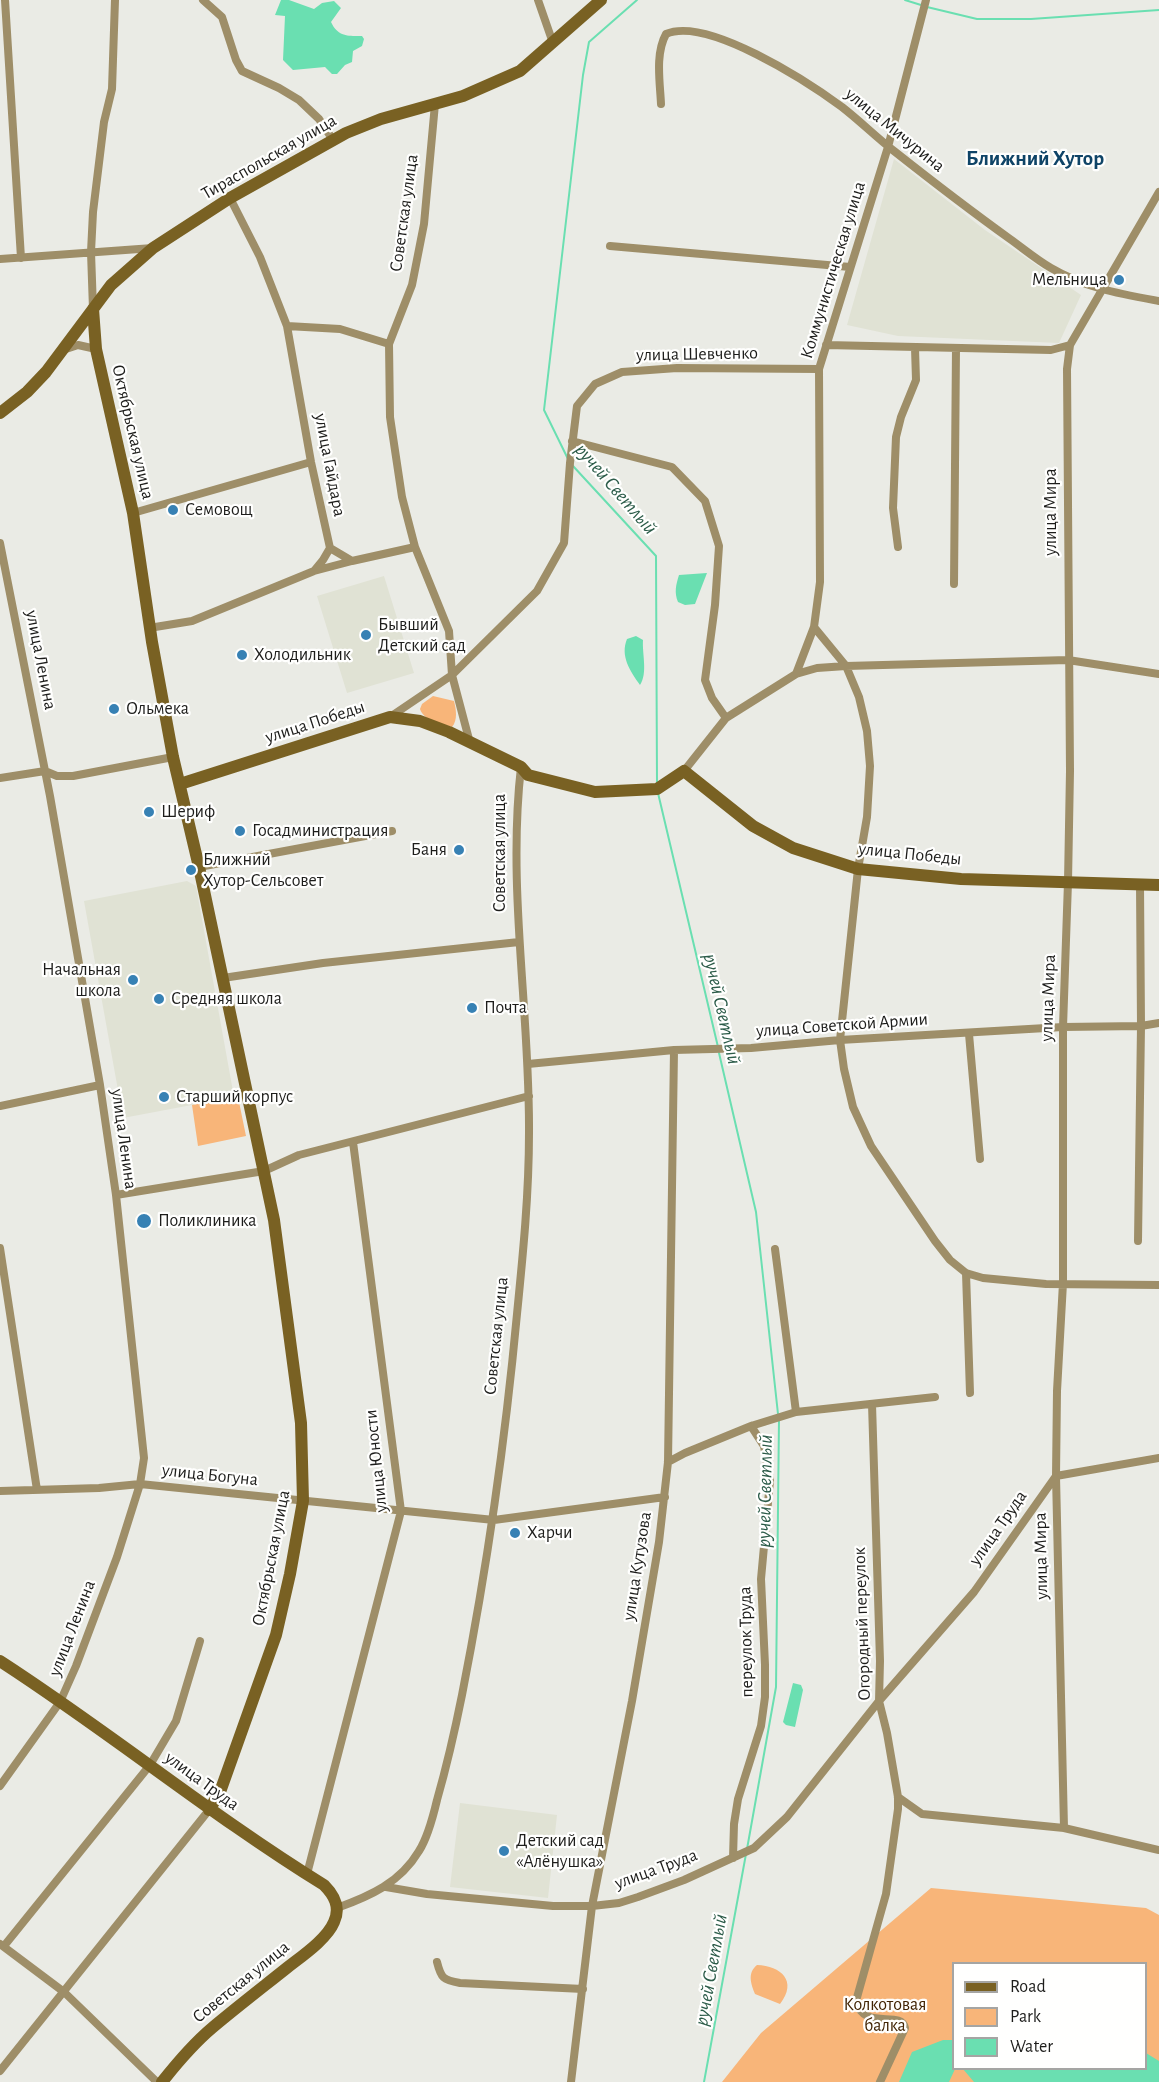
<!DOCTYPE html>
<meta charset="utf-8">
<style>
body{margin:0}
#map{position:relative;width:1159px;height:2082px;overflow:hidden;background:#eaebe5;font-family:"Alegreya Sans",sans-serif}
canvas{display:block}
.legend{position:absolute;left:952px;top:1962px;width:195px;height:108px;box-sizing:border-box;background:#fffffe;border:2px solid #a5a5a3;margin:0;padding:8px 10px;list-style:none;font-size:18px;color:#1d1d1b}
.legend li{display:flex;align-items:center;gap:12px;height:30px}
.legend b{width:30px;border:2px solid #a5a5a3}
</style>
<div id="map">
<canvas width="1159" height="2082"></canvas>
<ul class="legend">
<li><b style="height:8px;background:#796123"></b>Road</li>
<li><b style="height:16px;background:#f8b579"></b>Park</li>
<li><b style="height:16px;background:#6adfb1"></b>Water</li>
</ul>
</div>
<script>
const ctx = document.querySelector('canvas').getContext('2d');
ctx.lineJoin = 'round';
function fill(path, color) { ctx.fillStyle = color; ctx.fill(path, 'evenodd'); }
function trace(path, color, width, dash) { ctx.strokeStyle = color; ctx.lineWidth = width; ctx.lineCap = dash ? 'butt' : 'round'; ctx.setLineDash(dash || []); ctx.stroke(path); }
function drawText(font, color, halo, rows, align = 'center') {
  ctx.font = font + ' "Alegreya Sans",sans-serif'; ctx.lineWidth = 4.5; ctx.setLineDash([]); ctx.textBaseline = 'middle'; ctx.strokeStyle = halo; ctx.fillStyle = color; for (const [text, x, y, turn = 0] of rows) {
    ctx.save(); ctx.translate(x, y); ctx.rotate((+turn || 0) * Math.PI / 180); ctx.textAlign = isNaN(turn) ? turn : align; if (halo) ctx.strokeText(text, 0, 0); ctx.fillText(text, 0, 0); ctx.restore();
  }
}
fill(new Path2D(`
 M894,159L985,230L1081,295L1059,343L898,336L847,325Z
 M384,576L414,673L347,693L317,596Z
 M187,881L196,886L234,1097L123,1118L84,901Z
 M460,1803L557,1815L548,1898L450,1887Z`), '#e0e2d4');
fill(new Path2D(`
 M433,696L454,701C456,709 458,720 452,727C440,723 424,721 420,709L422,704Z
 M238,1097L246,1136L198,1146L192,1105Z
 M931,1888L1146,1908L1159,1915V2082H722L761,2033ZM954,1964H1146V2068H954Z
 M757,1965C781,1966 798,1981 780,2004L755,1994C751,1984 747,1973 757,1965Z`), '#f8b579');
fill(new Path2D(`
 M281,0H289L314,9L322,3L334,1L341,8L331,22C338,37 348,36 362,36L364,39L362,46L353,51L352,62L345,65L337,74H332L325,67L293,70L283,60L285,16L275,15Z
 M707,573L695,604L685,605L678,602C674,592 676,585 679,575Z
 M636,636L643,640C642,654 648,673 640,685C630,671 620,656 627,639Z
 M793,1683L801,1685L803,1690L795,1727L786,1725L783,1722Z
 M943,2040H953L955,2069L949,2082H899L912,2052Z
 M1146,2053L1159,2061V2082H974L963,2069L1146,2068Z`), '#6adfb1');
trace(new Path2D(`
 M905,0L921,5
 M927,7L977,19H1031L1159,10
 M568,459L544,410L583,75L589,42L637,0
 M573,466L656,556L657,784
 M658,793L718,1047
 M719,1053L756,1212L778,1414
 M747,1849L776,1687L779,1419
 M704,2082L746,1854`), '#6adfb1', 2);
trace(new Path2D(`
 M5,0L21,258
 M203,0L222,17L236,60L242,71L279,88L299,100L319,119L333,140
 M538,0L553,43
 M435,104L424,224L412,285L389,344L390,417L402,497L415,547L449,631L452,675L470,743
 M661,104C660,82 655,54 666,34C707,16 808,82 842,107C860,121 876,137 894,151C932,181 971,211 1010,239C1024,249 1037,260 1051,268C1085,288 1121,294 1159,301
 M610,246L850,267
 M0,259L153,248
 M93,309L91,252L93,212L104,122L112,89L115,0
 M287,326L340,329L389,344
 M826,345L1051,350L1070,345
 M63,350L78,345L96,349
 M572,441L672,467L705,501L719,546L715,605L705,680L712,698L726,718
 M133,513L311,462
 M0,543L50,796L100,1085L116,1195L144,1458L140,1484L117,1557L76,1666L60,1702L0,1786
 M898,547L893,508L896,437L901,417L916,380L915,348
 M330,548L352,561L415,547
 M314,571L352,561
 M954,584L956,348
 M814,627L846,666L859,697L867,731L870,766L867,817L858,869L840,1040L844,1069L853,1107L871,1146L935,1241L950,1260L966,1273L983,1278L1046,1284L1159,1285
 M149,628L192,621L314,571L323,560L330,548L311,462L287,326L260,257L230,198
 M796,674L817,668L846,666L1068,660L1159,674
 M390,717L452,675L537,591L564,543L570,463L577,406L595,384L622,372L677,368L819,369
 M684,771L726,718L796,674L814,627L820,582L819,369L888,147L926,0
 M0,778L45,771L57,776H73L173,757
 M199,867L392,831
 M223,978L323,963L519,942
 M969,1034L980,1159
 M528,1064L674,1050L751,1048L840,1040L1063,1027L1141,1026L1159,1023
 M0,1106L100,1085
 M116,1195L264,1171L299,1155L529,1096
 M1138,1241L1141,1026L1140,884
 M0,1248L37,1490
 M775,1249L796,1412
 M966,1273L970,1393
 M872,1404L880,1661L879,1701L887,1733L898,1797V1809L886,1894L856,2001C864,2032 901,2009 905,2028L880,2082
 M668,1462L685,1453L751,1426L796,1412L935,1397
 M0,1491L99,1488L140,1484L494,1520L665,1497
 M898,1797L922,1814L1064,1828L1159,1850
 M1064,1828L1056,1476L1057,1391L1063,1283V1027L1068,882L1070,771L1067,369L1070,345L1159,192
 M733,1858L734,1824L738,1799L761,1726L765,1697V1665L761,1579L770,1481L764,1446L751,1426
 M307,1874L401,1511L353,1142
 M386,1887L427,1894L553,1906H592L619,1903L638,1897L684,1880L754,1848L787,1817L879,1701L974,1592L1056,1476L1159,1458
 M337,1908C370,1896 400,1883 419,1851C428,1837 433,1817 437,1800C447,1765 455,1730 462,1695C487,1568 505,1443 517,1314C523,1254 529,1194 529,1133C530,1011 507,889 521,767
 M0,1944L64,1992L157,2082
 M4,1946L150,1765L176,1721L200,1641
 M437,1962C441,1978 443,1980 460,1983L583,1989
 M0,2071L209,1810
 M571,2082L592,1906L632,1701L659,1542L668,1462L674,1050`), '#9e8e68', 8);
trace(new Path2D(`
 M93,309L96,349L133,513L152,642L173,757L199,867L274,1220L301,1423L303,1501L290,1574L276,1635L220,1792L209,1810
 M0,413L27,392L46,372L111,285L153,248L230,198L346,133L381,119L463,96L520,71L601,0
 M180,784L390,717L420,721L449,732L521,767L528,775L595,792L657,789L684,771L753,826L793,848L858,869L961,879L1159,885
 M0,1661C110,1732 212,1816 324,1885C334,1895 341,1907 334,1922C327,1939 302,1956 288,1967C263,1987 237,2007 212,2028C193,2044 177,2063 162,2082`), '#796123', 12);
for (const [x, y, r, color] of [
 [1119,280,6,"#3781b4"],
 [173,510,6,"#3781b4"],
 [366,635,6,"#3781b4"],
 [242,655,6,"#3781b4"],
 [114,709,6,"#3781b4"],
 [149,812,6,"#3781b4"],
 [240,831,6,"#3781b4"],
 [459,850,6,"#3781b4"],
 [191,870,6,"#3781b4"],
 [133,980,6,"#3781b4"],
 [159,999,6,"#3781b4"],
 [472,1008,6,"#3781b4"],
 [164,1097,6,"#3781b4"],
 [144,1221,8,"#3781b4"],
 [515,1533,6,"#3781b4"],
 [504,1851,6,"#3781b4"]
]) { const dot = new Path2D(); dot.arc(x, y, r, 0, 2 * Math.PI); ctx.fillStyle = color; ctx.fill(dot); trace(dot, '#fffffe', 2); }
drawText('18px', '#1d1d1b', '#fffffe', [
 ["улица Мичурина",895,130,39],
 ["Тираспольская улица",269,157,-30],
 ["Советская улица",404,213,-82],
 ["Коммунистическая улица",833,270,-73],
 ["улица Шевченко",697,354,-1],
 ["Октябрьская улица",133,432,77],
 ["улица Гайдара",330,465,79],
 ["улица Мира",1051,512,-90],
 ["улица Ленина",41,660,79],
 ["улица Победы",315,722,-18],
 ["Советская улица",500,853,-90],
 ["улица Победы",910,854,6],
 ["улица Мира",1048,998,-88],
 ["улица Советской Армии",842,1025,-4],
 ["улица Ленина",124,1139,82],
 ["Советская улица",496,1336,-84],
 ["улица Юности",376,1461,-96],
 ["улица Богуна",210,1475,6],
 ["улица Труда",998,1528,-55],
 ["улица Мира",1041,1556,-91],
 ["Октябрьская улица",271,1558,-79],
 ["улица Кутузова",637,1566,-81],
 ["Огородный переулок",862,1624,-92],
 ["улица Ленина",72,1628,-69],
 ["переулок Труда",746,1642,-91],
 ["улица Труда",202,1781,36],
 ["улица Труда",656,1869,-20],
 ["Советская улица",241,1982,-39]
]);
drawText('18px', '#1d1d1b', '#fffffe', [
 ["Мельница",1107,280,"right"],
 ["Семовощ",185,510],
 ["Бывший",378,625],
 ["Детский сад",378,646],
 ["Холодильник",254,655],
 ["Ольмека",126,709],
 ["Шериф",161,812],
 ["Госадминистрация",252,831],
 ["Баня",447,850,"right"],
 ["Ближний",203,860],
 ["Хутор-Сельсовет",203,881],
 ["Начальная",121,970,"right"],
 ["школа",121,991,"right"],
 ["Средняя школа",171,999],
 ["Почта",484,1008],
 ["Старший корпус",176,1097],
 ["Поликлиника",158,1221],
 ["Харчи",527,1533],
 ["Детский сад",516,1841],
 ["«Алёнушка»",516,1862]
], 'left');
drawText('18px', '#422404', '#fffffe', [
 ["Колкотовая",885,2005],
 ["балка",885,2026]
]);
drawText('italic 20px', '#2c5c49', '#fffffe', [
 ["ручей Светлый",616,489,49],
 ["ручей Светлый",722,1009,77],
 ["ручей Светлый",765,1491,-89],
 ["ручей Светлый",711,1970,-80]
]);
drawText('bold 21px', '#0f4467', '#fffffe', [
 ["Ближний Хутор",1035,159]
]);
</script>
